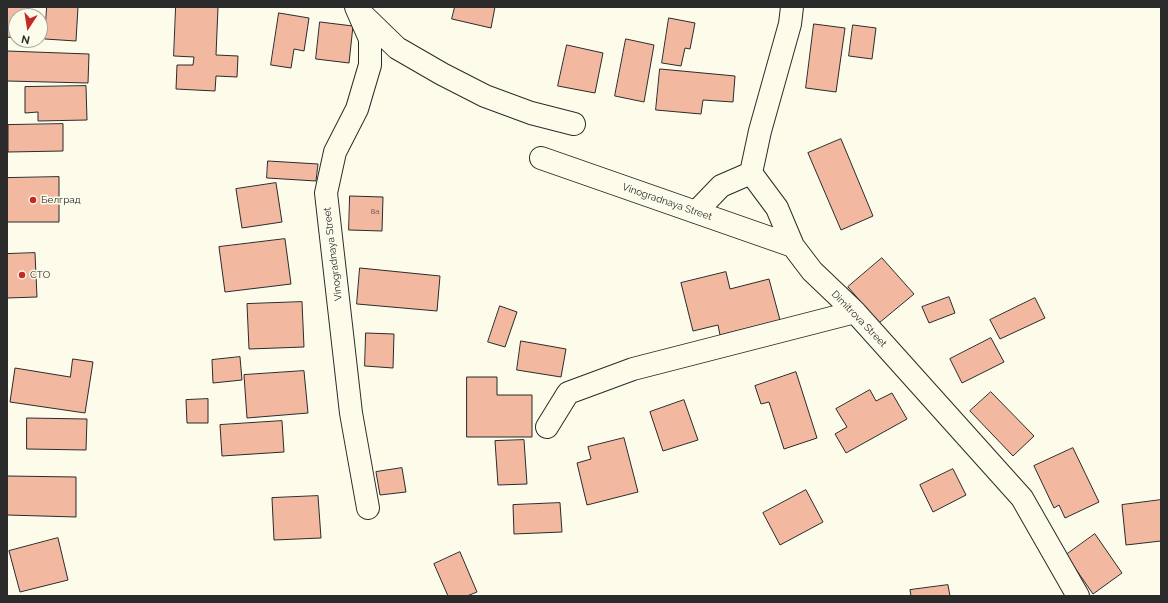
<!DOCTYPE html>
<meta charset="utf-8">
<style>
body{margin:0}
#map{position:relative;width:1168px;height:603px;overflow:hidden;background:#fdfbea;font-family:Raleway,sans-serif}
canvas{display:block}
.frame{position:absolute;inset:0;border:8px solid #2b2b2b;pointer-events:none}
.north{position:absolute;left:8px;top:8px;width:40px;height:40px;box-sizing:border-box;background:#fdfbea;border:1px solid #a9a89e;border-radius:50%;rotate:192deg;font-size:11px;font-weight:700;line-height:16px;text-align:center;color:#2b2b2b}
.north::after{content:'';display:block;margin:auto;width:14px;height:18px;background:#c62828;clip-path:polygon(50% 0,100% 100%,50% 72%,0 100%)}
</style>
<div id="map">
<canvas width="1168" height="603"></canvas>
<div class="frame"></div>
<div class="north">N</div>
</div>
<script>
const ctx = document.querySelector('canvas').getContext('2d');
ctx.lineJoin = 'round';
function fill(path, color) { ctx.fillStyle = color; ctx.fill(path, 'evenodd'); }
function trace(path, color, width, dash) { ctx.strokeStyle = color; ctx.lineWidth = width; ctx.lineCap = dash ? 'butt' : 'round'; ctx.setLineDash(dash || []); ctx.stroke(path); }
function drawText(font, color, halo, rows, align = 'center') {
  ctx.font = font + ' Raleway,sans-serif'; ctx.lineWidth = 3; ctx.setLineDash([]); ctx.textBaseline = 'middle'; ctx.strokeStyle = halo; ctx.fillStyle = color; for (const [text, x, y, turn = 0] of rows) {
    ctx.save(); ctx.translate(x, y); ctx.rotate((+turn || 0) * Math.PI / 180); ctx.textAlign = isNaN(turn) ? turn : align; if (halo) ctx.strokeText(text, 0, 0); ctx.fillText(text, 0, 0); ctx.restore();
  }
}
const building = new Path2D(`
 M7,7H29L28,16H16V38L7,37Z
 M47,7H78L76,41L45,39Z
 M176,7H218L216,55L238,56L237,77L216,76L215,91L176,89L177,65H193L194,57L174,56Z
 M455,7H495L491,28L452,19Z
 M279,13L309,18L304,51L294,49L291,68L271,65Z
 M669,18L695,23L690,49L685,48L681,66L662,63Z
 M320,22L353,26L349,63L316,59Z
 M814,24L845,28L836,92L806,88Z
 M853,25L876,28L872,59L849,56Z
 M626,39L654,45L644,102L615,96Z
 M567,45L603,53L595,93L558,86Z
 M7,51L89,54L88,83L7,81Z
 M660,69L735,76L733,102L703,100L701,114L656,110Z
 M86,86L87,120L38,121V112L25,113V87Z
 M63,124V151L8,152V125Z
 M841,139L873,216L841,230L808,153Z
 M268,161L318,164L316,181L267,178Z
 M59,177V222H7V178Z
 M276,183L282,222L242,228L236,189Z
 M350,196L383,197L382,231L349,230Z
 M285,239L291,284L225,292L219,247Z
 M35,253L37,297L7,298V254Z
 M882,258L914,294L879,323L848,287Z
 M360,268L440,276L437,311L357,304Z
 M726,272L730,289L769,279L780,320L720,335L718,325L693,331L681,283Z
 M949,297L955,313L929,323L922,307Z
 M1035,298L1045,318L1000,339L990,320Z
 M302,302L304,347L249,349L247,304Z
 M500,306L517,312L505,347L488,342Z
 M366,333L394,334L393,368L365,366Z
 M991,338L1004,362L962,383L950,359Z
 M521,341L566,349L561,377L517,370Z
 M240,357L242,380L213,383L212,360Z
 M73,359L93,362L85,413L10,402L15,368L70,377Z
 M304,371L308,413L247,418L244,375Z
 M796,372L817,438L784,449L769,402L761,404L755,386Z
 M467,377H497V395H532V437H467Z
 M870,390L876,401L892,393L907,419L846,453L835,434L847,427L836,409Z
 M991,392L1034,436L1013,456L970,411Z
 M208,399V423H187L186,400Z
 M684,400L698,440L663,451L650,412Z
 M27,418L87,419L86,450L27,449Z
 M282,421L284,452L222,456L220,425Z
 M624,438L638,492L587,505L577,463L591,459L588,447Z
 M524,440L527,484L498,485L495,441Z
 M1073,448L1099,502L1065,518L1059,505L1054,508L1034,466Z
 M402,468L406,492L380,495L376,472Z
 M953,469L966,495L933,512L920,485Z
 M7,476L76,477V517L7,515Z
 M806,490L823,522L780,545L763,513Z
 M318,496L321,538L274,540L272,498Z
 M1161,500V541L1126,545L1122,505Z
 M560,503L562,532L514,534L513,505Z
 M1095,534L1122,573L1093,594L1066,555Z
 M58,538L68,580L20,592L9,551Z
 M460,552L477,592L467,596H448L434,564Z
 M948,585L950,596H911L910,590Z`);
fill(building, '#f2b8a0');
trace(building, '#2b2b2b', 1);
const minor = new Path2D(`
 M356,7L370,39V65L357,109L335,152L326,193L351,413L368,508
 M792,7L790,24L760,131L751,173L777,208L793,246L812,271L855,312L1022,498L1078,596
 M363,15L397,48L442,74L485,96L531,113L574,124
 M541,158L793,246
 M696,212L721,186L751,173
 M547,427L568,393L633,369L855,312`);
trace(minor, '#2b2b2b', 24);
trace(minor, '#fdfbea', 22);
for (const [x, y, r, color] of [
 [33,200,4,"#c62828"],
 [22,275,4,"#c62828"]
]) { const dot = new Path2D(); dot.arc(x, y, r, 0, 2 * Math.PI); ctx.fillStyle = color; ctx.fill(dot); trace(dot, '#fdfbea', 1.5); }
drawText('8px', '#5d4e48', null, [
 ["8а",375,212]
]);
drawText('10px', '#2b2b2b', '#fdfbea', [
 ["Белград",41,200],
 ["СТО",30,275]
], 'left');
drawText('10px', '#2b2b2b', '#fdfbea', [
 ["Vinogradnaya Street",667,202,19],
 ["Vinogradnaya Street",333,254,-97],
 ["Dimitrova Street",859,319,46]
]);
</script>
